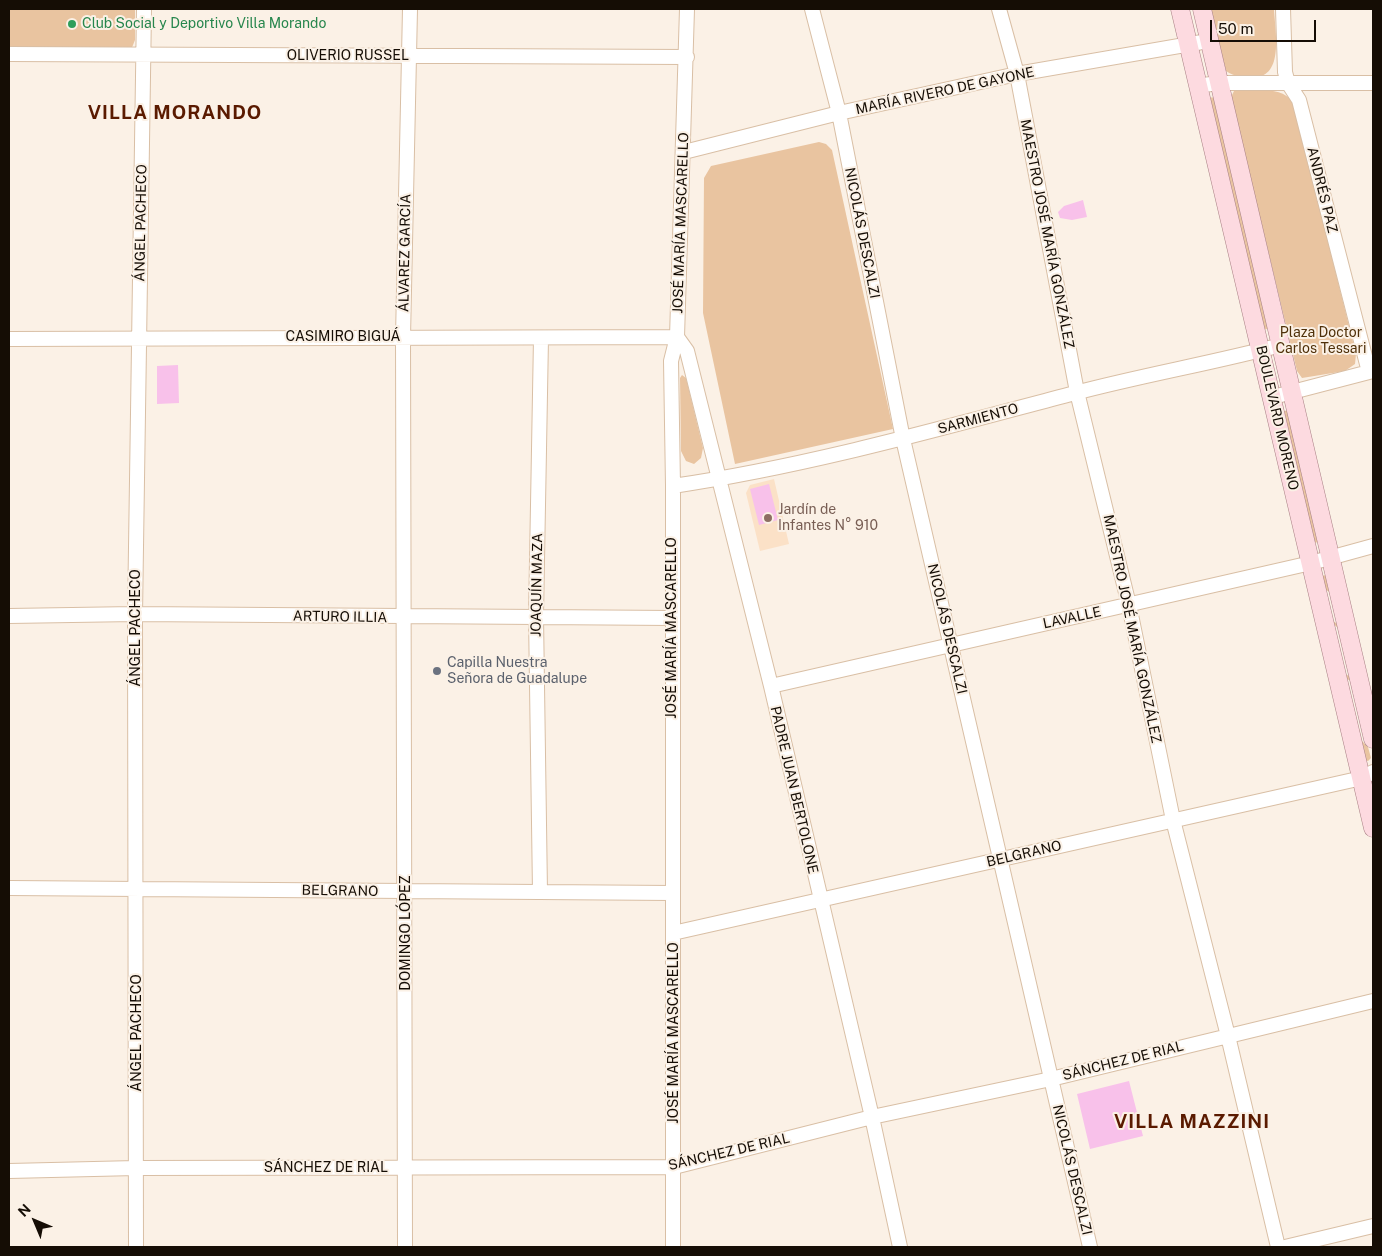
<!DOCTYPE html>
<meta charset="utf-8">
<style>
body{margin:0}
#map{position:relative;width:1382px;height:1256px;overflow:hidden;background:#fbf1e6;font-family:"Public Sans",sans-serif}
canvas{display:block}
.frame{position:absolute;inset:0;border:10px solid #150d05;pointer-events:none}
.north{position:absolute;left:10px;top:1196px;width:50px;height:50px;-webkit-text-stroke:4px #fbf1e6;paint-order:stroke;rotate:315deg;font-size:14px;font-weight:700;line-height:20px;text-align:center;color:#150d05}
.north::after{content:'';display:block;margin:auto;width:18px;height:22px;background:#150d05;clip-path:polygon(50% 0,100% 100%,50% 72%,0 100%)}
.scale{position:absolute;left:1210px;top:20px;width:106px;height:22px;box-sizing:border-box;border:2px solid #150d05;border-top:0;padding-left:6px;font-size:15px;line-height:18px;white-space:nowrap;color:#150d05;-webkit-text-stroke:4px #fbf1e6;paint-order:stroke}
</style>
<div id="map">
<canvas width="1382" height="1256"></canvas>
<div class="frame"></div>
<div class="north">N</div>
<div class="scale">50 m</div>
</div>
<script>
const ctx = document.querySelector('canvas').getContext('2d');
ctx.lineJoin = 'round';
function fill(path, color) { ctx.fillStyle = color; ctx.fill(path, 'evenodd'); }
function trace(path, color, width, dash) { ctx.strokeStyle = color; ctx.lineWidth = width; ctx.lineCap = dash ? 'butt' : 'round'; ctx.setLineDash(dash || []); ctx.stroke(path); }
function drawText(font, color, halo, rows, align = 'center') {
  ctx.font = font + ' "Public Sans",sans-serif'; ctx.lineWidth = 4; ctx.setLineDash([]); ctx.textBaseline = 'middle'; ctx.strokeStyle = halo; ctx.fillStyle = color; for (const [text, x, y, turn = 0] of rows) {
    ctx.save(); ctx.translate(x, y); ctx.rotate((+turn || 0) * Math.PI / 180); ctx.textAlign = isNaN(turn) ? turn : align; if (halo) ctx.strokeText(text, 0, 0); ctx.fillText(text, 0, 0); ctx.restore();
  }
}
fill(new Path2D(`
 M774,479L789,544L760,551L746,493L750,485Z`), '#fbe1c7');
fill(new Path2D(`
 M9,9H135V40L131,50L9,52Z
 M1210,9H1274C1275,31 1285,79 1252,77C1242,77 1235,77 1226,71Z
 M1234,91C1254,91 1280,85 1293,102L1356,354L1355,364L1345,371L1302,378L1297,371L1231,97Z
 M1215,97L1270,328L1263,330L1208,98Z
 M819,142L826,144L832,150L893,429L735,464L703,313L704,178L711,166Z
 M682,375L686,378L703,448L701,458L694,464L686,461L681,451L680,378Z
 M1292,410L1322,541L1314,543L1284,411Z
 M1324,575L1328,577L1332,594L1325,589L1332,620L1340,626L1353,682L1347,679L1362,741L1368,747L1371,758L1368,761L1364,760L1343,673L1349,676L1338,628L1331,622L1321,579Z`), '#e9c4a0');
fill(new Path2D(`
 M1083,200L1087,217L1072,220L1060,218L1058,212L1064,206Z
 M178,365L179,403L157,404V366Z
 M769,484L778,520L759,525L750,489Z
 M1129,1081L1143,1136L1090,1149L1077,1094Z`), '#f8c1ea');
const minor = new Path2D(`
 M812,9L839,113L903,439L1090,1247
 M999,9L1017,74L1077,392L1129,605L1173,820L1228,1036L1278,1247
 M1283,9L1285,72L1288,83L1299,100L1369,372
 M9,54L687,57
 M1197,86L1218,83H1373
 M684,152L839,113L1017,74L1208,41
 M677,337L687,351L771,686L872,1117L900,1247
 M9,339L677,337
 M1273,397L1373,371
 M673,486C809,466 942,428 1075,393C1143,375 1213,363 1281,345
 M9,616L135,614L672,618
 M771,686L1311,563L1373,546
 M9,888L672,893
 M540,892L536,616L541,338
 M673,933L1362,778L1373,772
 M9,1171L136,1168L674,1167L872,1117L1051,1079L1373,1001
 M136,1247L135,614L144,9
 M405,1247L403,337L410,9
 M673,1247V486L671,361L677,337L687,9
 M1285,1247L1373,1226`);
const major = new Path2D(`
 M1180,9L1373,828
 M1202,9L1373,739`);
trace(minor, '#d9bfa5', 16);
trace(major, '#aa8286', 19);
trace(minor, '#fff', 14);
trace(major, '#fddae0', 18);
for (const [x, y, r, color] of [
 [72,24,5,"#2e9e5b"],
 [768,518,5,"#8d6e63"],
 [437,671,5,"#6b7280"]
]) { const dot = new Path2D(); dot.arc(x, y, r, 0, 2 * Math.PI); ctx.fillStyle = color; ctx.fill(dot); trace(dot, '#fbf1e6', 2); }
drawText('14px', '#27864d', '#fbf1e6', [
 ["Club Social y Deportivo Villa Morando",82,24]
], 'left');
drawText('14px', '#150d05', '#fbf1e6', [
 ["OLIVERIO RUSSEL",348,56],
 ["MARÍA RIVERO DE GAYONE",945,91,-12],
 ["ANDRÉS PAZ",1322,190,76],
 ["ÁNGEL PACHECO",141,223,-89],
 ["JOSÉ MARÍA MASCARELLO",681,223,-88],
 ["NICOLÁS DESCALZI",862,233,79],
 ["MAESTRO JOSÉ MARÍA GONZÁLEZ",1047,234,79],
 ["ÁLVAREZ GARCÍA",405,253,-89],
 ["CASIMIRO BIGUÁ",343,337],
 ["BOULEVARD MORENO",1277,418,77],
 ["SARMIENTO",978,419,-15],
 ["JOAQUÍN MAZA",537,585,-89],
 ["ARTURO ILLIA",340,617,1],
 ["LAVALLE",1072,618,-12],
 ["ÁNGEL PACHECO",136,628,-90],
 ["JOSÉ MARÍA MASCARELLO",672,628,-90],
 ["NICOLÁS DESCALZI",947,629,77],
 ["MAESTRO JOSÉ MARÍA GONZÁLEZ",1132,629,78],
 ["PADRE JUAN BERTOLONE",794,790,77],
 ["BELGRANO",1024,854,-13],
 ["BELGRANO",340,891,1],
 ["DOMINGO LÓPEZ",406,933,-90],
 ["ÁNGEL PACHECO",137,1033,-90],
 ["JOSÉ MARÍA MASCARELLO",674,1033,-90],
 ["SÁNCHEZ DE RIAL",1123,1061,-14],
 ["SÁNCHEZ DE RIAL",729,1152,-13],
 ["SÁNCHEZ DE RIAL",326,1168],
 ["NICOLÁS DESCALZI",1072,1170,77]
]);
drawText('14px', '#4f3009', '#fbf1e6', [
 ["Plaza Doctor",1321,333],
 ["Carlos Tessari",1321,349]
]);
drawText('14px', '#785e54', '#fbf1e6', [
 ["Jardín de",778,510],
 ["Infantes N° 910",778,526]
], 'left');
drawText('14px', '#5b616d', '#fbf1e6', [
 ["Capilla Nuestra",447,663],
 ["Señora de Guadalupe",447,679]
], 'left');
ctx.letterSpacing = '1px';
drawText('bold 19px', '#5a1a00', '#fbf1e6', [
 ["VILLA MORANDO",175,113],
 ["VILLA MAZZINI",1192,1122]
]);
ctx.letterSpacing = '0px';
</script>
